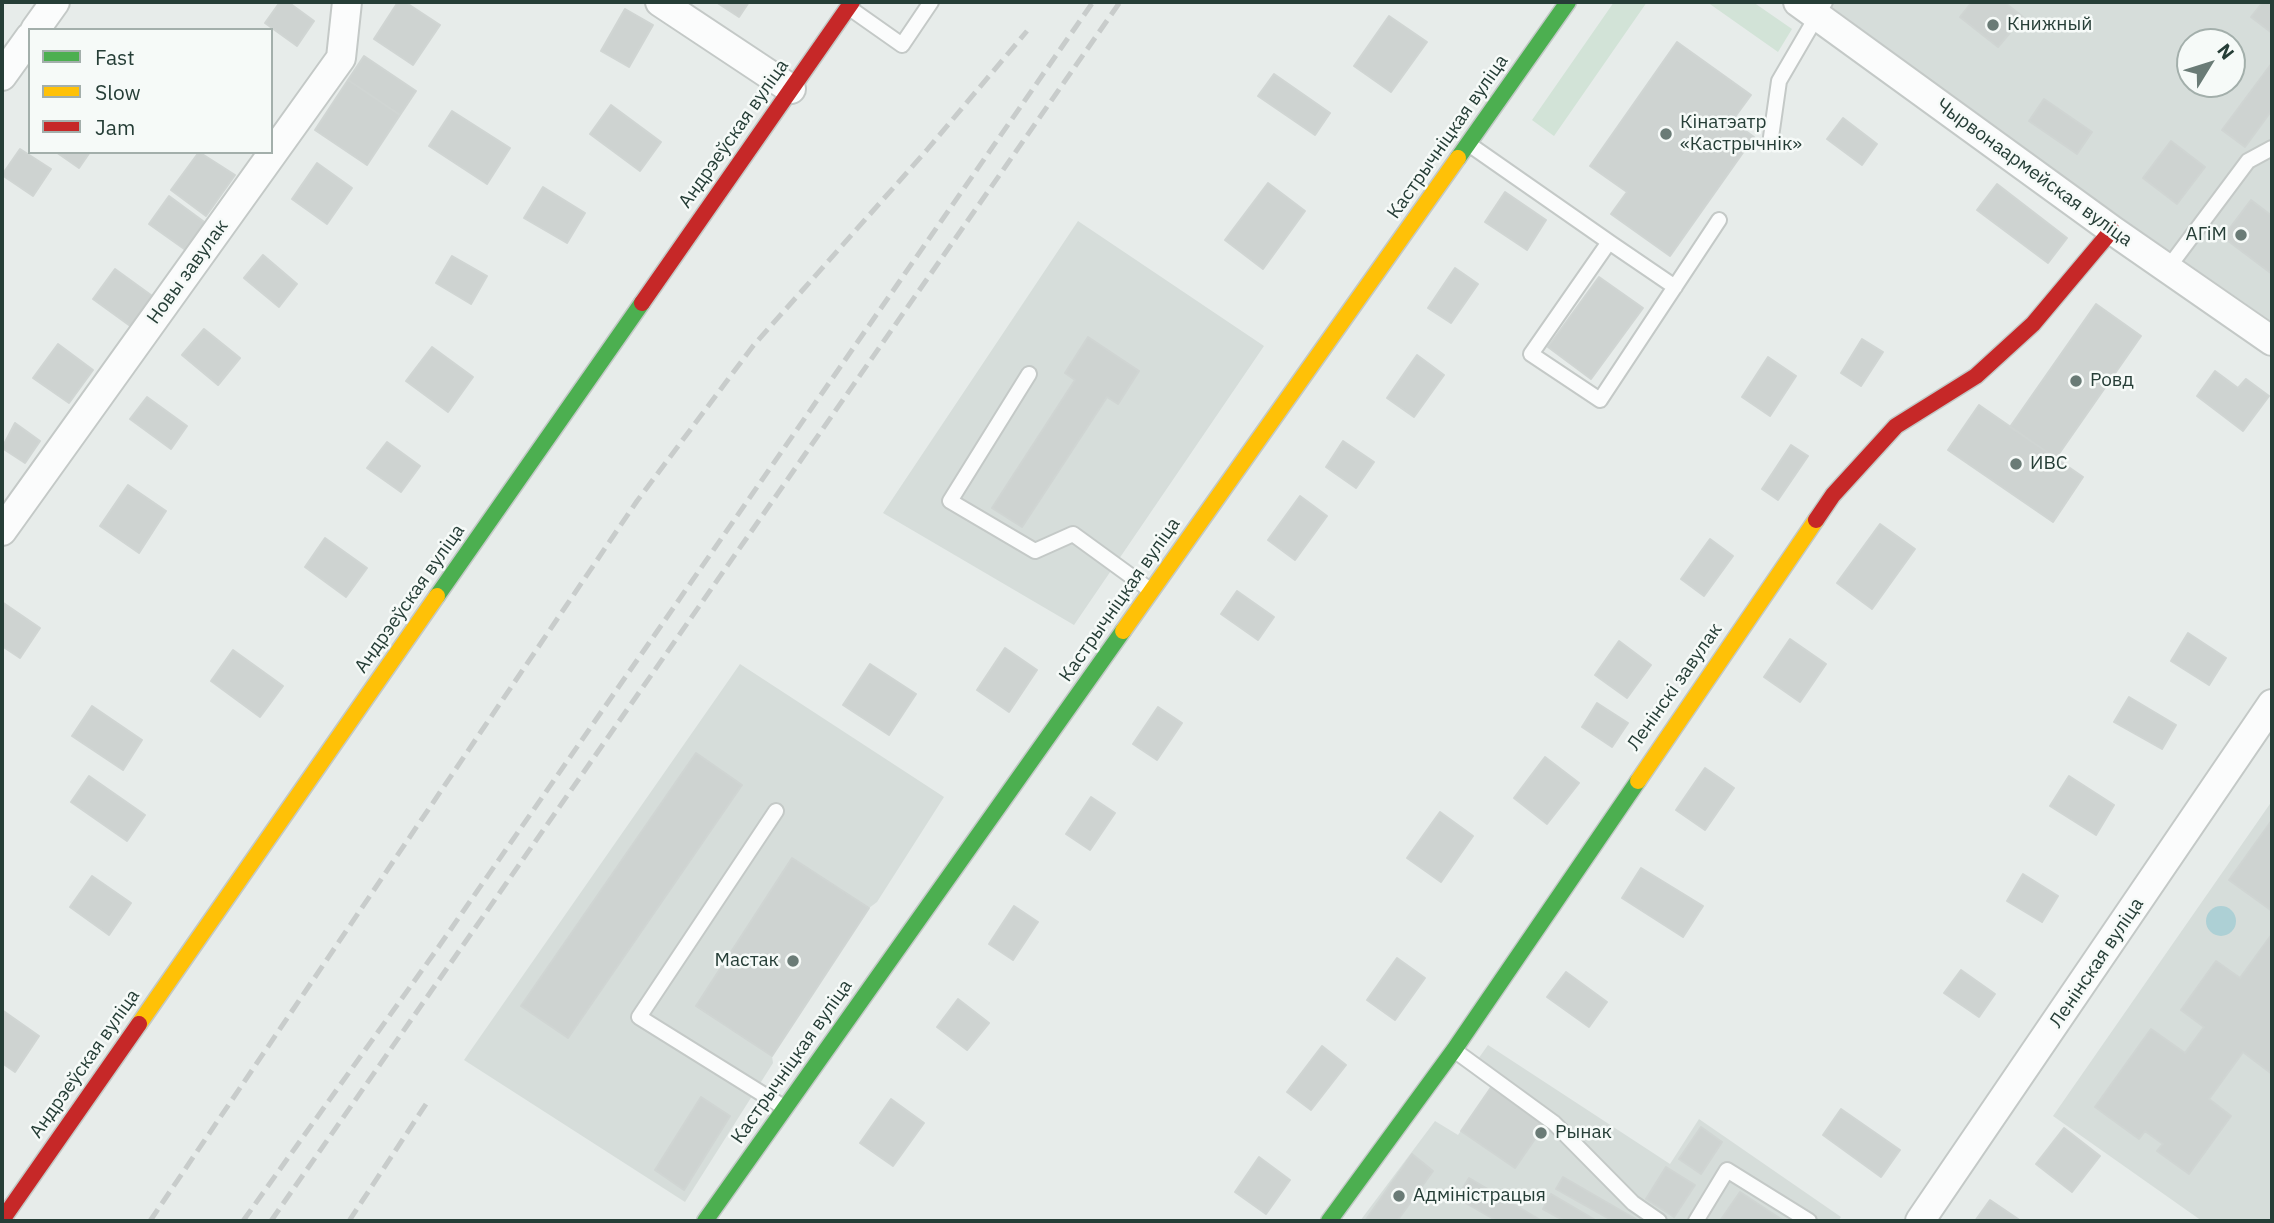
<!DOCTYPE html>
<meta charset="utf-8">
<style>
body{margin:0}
#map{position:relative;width:2274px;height:1223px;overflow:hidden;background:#e7ecea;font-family:"IBM Plex Sans",sans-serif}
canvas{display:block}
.frame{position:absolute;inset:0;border:4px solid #263e37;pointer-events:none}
.legend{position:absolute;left:28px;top:28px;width:245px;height:126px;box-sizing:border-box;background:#f6faf8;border:2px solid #a3afab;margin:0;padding:9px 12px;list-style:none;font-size:21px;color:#263e37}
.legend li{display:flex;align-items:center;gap:14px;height:35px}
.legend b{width:35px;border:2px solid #a3afab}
.north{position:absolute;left:2176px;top:28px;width:70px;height:70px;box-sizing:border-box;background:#f6faf8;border:2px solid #a3afab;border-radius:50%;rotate:52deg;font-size:19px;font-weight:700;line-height:28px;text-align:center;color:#263e37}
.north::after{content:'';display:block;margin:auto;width:24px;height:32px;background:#6a7b76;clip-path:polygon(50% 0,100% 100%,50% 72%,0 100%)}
</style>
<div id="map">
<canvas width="2274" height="1223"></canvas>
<div class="frame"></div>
<ul class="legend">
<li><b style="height:9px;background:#4caf50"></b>Fast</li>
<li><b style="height:9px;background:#ffc107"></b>Slow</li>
<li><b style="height:9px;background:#c62828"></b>Jam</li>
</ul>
<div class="north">N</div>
</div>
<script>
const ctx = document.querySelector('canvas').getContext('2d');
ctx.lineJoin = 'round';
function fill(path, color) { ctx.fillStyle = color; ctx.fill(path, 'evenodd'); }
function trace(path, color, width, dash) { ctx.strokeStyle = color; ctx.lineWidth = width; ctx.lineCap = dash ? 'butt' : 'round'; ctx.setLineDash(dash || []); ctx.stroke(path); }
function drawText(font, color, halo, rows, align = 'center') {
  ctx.font = font + ' "IBM Plex Sans",sans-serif'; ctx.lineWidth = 5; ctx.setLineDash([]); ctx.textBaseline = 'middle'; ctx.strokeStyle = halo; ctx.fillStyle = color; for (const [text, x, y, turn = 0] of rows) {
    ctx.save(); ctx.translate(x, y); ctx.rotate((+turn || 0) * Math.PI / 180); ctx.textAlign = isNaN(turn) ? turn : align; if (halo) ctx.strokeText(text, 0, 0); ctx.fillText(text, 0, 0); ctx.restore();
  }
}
fill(new Path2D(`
 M1825,2H2272V322L2046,165ZM2190,42H2232V84H2190Z
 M1078,221L1264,346L1074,625L883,513Z
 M740,664L944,797L877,902L869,908L792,858L696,1006L772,1056L773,1063L685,1202L464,1060Z
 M2272,801V1221H2202L2053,1116Z
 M1488,1045L1670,1164L1699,1119L1841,1217L1838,1221H1360L1435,1121L1458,1135L1493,1084L1471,1069Z`), '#d6ddda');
fill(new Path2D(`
 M1614,2H1647L1554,136L1532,120Z
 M1707,2H1753L1792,29L1778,52Z`), '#d2e3d7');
fill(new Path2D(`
 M2206 921a15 15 0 1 1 30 0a15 15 0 1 1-30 0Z`), '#add0d5');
const building = new Path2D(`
 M280,2H288L314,21L297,46L265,23Z
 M398,2H405L440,25L413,65L374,39Z
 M716,2H749L739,17Z
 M1972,2H2004L2023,17L1998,47L1960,17Z
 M2263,2H2272V33L2251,17Z
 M625,9L653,25L629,67L601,51Z
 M1389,16L1427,42L1391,92L1354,66Z
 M1677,42L1751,95L1732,121L1754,137L1670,256L1611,214L1627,192L1590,166Z
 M364,56L416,91L400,115L348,80Z
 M2272,63V110L2245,147L2222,130Z
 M1274,74L1330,113L1315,135L1258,96Z
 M348,80L400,115L367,165L315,130Z
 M2044,99L2092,132L2077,154L2029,121Z
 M611,105L661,142L640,171L590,134Z
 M452,111L510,148L487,184L429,146Z
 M1843,118L1877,144L1862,165L1827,139Z
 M2171,141L2205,167L2177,204L2143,178Z
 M20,149L51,169L33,196L2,175Z
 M56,152H90L79,168Z
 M199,152L235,175L206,216L171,190Z
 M317,163L352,188L327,224L292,199Z
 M1268,183L1305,211L1263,269L1225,240Z
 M1997,184L2067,238L2048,263L1977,210Z
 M543,187L585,213L567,243L524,218Z
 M1505,192L1546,220L1527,250L1485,222Z
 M169,196L207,224L187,251L149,224Z
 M2251,200L2272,216V274L2223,237Z
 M263,255L297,284L279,307L244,278Z
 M452,256L487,276L471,304L436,283Z
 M1455,268L1478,284L1451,323L1428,308Z
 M115,269L155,298L133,328L93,299Z
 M1599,277L1643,308L1591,379L1548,347Z
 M2096,304L2141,336L2056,458L2010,427Z
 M204,329L240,358L218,385L182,355Z
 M1088,337L1139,371L1118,404L1107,397L1022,527L992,508L1075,380L1065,373Z
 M1862,339L1883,352L1861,386L1841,373Z
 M58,344L93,370L69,403L33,378Z
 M432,347L473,377L448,412L406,381Z
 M1417,355L1444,375L1414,417L1387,398Z
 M1768,357L1796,376L1770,416L1742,397Z
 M2215,371L2238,388L2246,379L2269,396L2243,431L2197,396Z
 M147,397L187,426L171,449L130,419Z
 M1979,405L2083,477L2053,522L1948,450Z
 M15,423L40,441L25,463L2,448Z
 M1343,441L1374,462L1356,488L1326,467Z
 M387,442L420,466L401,492L367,468Z
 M1791,445L1808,456L1778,500L1762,489Z
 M128,485L166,511L139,553L100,526Z
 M1300,496L1327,516L1295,560L1268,540Z
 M1880,524L1915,549L1872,609L1837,583Z
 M325,538L367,568L346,597L305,567Z
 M1710,539L1733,556L1704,596L1681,579Z
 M1237,591L1274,617L1258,640L1221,614Z
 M2,602L40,628L20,658L2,646Z
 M2188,633L2226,658L2209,685L2171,661Z
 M1790,639L1826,664L1800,702L1764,677Z
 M1619,641L1651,665L1627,698L1595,675Z
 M1005,648L1037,670L1009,712L977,690Z
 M233,650L283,686L260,717L211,681Z
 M870,664L916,694L889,735L843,705Z
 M2129,697L2176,725L2162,749L2114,722Z
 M1597,703L1628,723L1612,747L1582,727Z
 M92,706L142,740L123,770L72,736Z
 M1158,707L1182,723L1157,760L1133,744Z
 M696,753L742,785L568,1038L521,1006Z
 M1545,757L1579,783L1547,824L1514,798Z
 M1705,768L1734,788L1705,830L1676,810Z
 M89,776L145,815L127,841L71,802Z
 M2069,776L2114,805L2096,835L2050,806Z
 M1091,797L1115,813L1090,850L1066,834Z
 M1440,812L1473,836L1441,882L1407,858Z
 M2272,820V911L2229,880Z
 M792,858L869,908L772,1056L696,1006Z
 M1641,868L1703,906L1683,937L1622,898Z
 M2023,874L2058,896L2042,922L2007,901Z
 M92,876L131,903L109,935L70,907Z
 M1014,906L1038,922L1013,960L989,944Z
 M2272,934V1074L2243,1052L2209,1099L2231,1116L2189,1174L2157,1151L2163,1144L2145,1131L2139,1139L2095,1107L2151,1029L2185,1053L2204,1027L2181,1010L2216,961L2240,978Z
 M1397,958L1425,978L1395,1020L1367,1000Z
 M1961,970L1995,994L1979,1017L1944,993Z
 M1566,972L1607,1002L1589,1027L1547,997Z
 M958,999L989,1023L967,1050L937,1027Z
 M2,1010L39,1036L15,1072L2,1063Z
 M1322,1046L1346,1065L1311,1110L1287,1092Z
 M1492,1086L1546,1123L1515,1168L1461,1131Z
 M701,1097L730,1116L684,1190L655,1170Z
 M891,1099L924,1123L893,1166L860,1143Z
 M1841,1109L1900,1150L1881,1177L1823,1135Z
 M1701,1127L1722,1142L1701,1174L1679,1159Z
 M2064,1128L2100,1156L2072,1192L2036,1164Z
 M1412,1154L1433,1171L1397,1221H1365Z
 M1259,1157L1290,1180L1266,1214L1235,1192Z
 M1666,1167L1695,1185L1674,1217L1646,1199Z
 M1563,1177L1639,1221H1613L1556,1189Z
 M1469,1178L1542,1221H1497L1457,1198Z
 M1740,1192L1784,1221H1720Z
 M1551,1194L1597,1221H1565L1543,1209Z
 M1990,1200L2021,1221H1975Z`);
fill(building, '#ced3d1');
trace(building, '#d0d5d3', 2);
const lane = new Path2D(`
 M848,7L902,45L931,2
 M1771,137L1779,81L1825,2
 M1470,145L1609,242L1531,354L1600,400L1719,220
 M1609,242L1675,287
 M2168,268L2248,161L2272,148
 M1029,374L950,501L1035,551L1073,534L1150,590
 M776,811L639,1017L785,1108
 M1454,1050L1554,1123L1633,1203L1659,1221
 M1696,1221L1727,1170L1809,1221`);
const street = new Path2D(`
 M660,2L791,89
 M1798,2L2112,230L2272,341
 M35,30L55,2
 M2,76L30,37
 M2,531L341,58L347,2
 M1920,1221L2272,704`);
const fast = new Path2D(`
 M1458,158L1568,2
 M437,596L642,303
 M705,1221L1123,631
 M1329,1221L1454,1050L1638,781`);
const slow = new Path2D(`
 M1123,631L1458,158
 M1638,781L1816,520
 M139,1024L437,596`);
const jam = new Path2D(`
 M642,303L852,2
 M1816,520L1833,495L1896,426L1976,376L2033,324L2112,230
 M2,1220L139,1024`);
trace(lane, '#c4c9c7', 18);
trace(street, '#c4c9c7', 32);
trace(fast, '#c3c9c7', 19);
trace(slow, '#c3c9c7', 19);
trace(jam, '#c3c9c7', 19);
trace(lane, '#fbfcfc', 14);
trace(street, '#fbfcfc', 28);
trace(fast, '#4caf50', 16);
trace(slow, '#ffc107', 16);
trace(jam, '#c62828', 16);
trace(new Path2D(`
 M150,1221L637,501L753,346L926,151L1027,31
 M243,1221L435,952L1093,2
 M271,1221L1120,2
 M349,1221L426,1104`), '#c8cccb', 5, [14, 7]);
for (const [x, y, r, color] of [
 [1993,25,7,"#6a7b76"],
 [1666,134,7,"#6a7b76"],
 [2241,235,7,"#6a7b76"],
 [2076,381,7,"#6a7b76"],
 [2016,464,7,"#6a7b76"],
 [793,961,7,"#6a7b76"],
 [1541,1133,7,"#6a7b76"],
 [1399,1196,7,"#6a7b76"]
]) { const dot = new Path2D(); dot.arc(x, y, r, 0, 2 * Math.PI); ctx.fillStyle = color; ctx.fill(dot); trace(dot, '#f6faf8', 2.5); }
drawText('19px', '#263e37', '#f6faf8', [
 ["Книжный",2007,25],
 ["Кінатэатр",1680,123],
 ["«Кастрычнік»",1680,145],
 ["АГіМ",2227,235,"right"],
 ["Ровд",2090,381],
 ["ИВС",2030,464],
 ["Мастак",779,961,"right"],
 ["Рынак",1555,1133],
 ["Адміністрацыя",1413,1196]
], 'left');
drawText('19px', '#263e37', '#f6faf8', [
 ["Андрэеўская вуліца",734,134,-55],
 ["Кастрычніцкая вуліца",1448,137,-55],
 ["Чырвонаармейская вуліца",2034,173,36],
 ["Новы завулак",188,272,-54],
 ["Андрэеўская вуліца",410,599,-55],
 ["Кастрычніцкая вуліца",1120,600,-55],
 ["Ленінскі завулак",1675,687,-55],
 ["Ленінская вуліца",2097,963,-56],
 ["Кастрычніцкая вуліца",792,1062,-55],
 ["Андрэеўская вуліца",85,1064,-55]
]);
</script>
